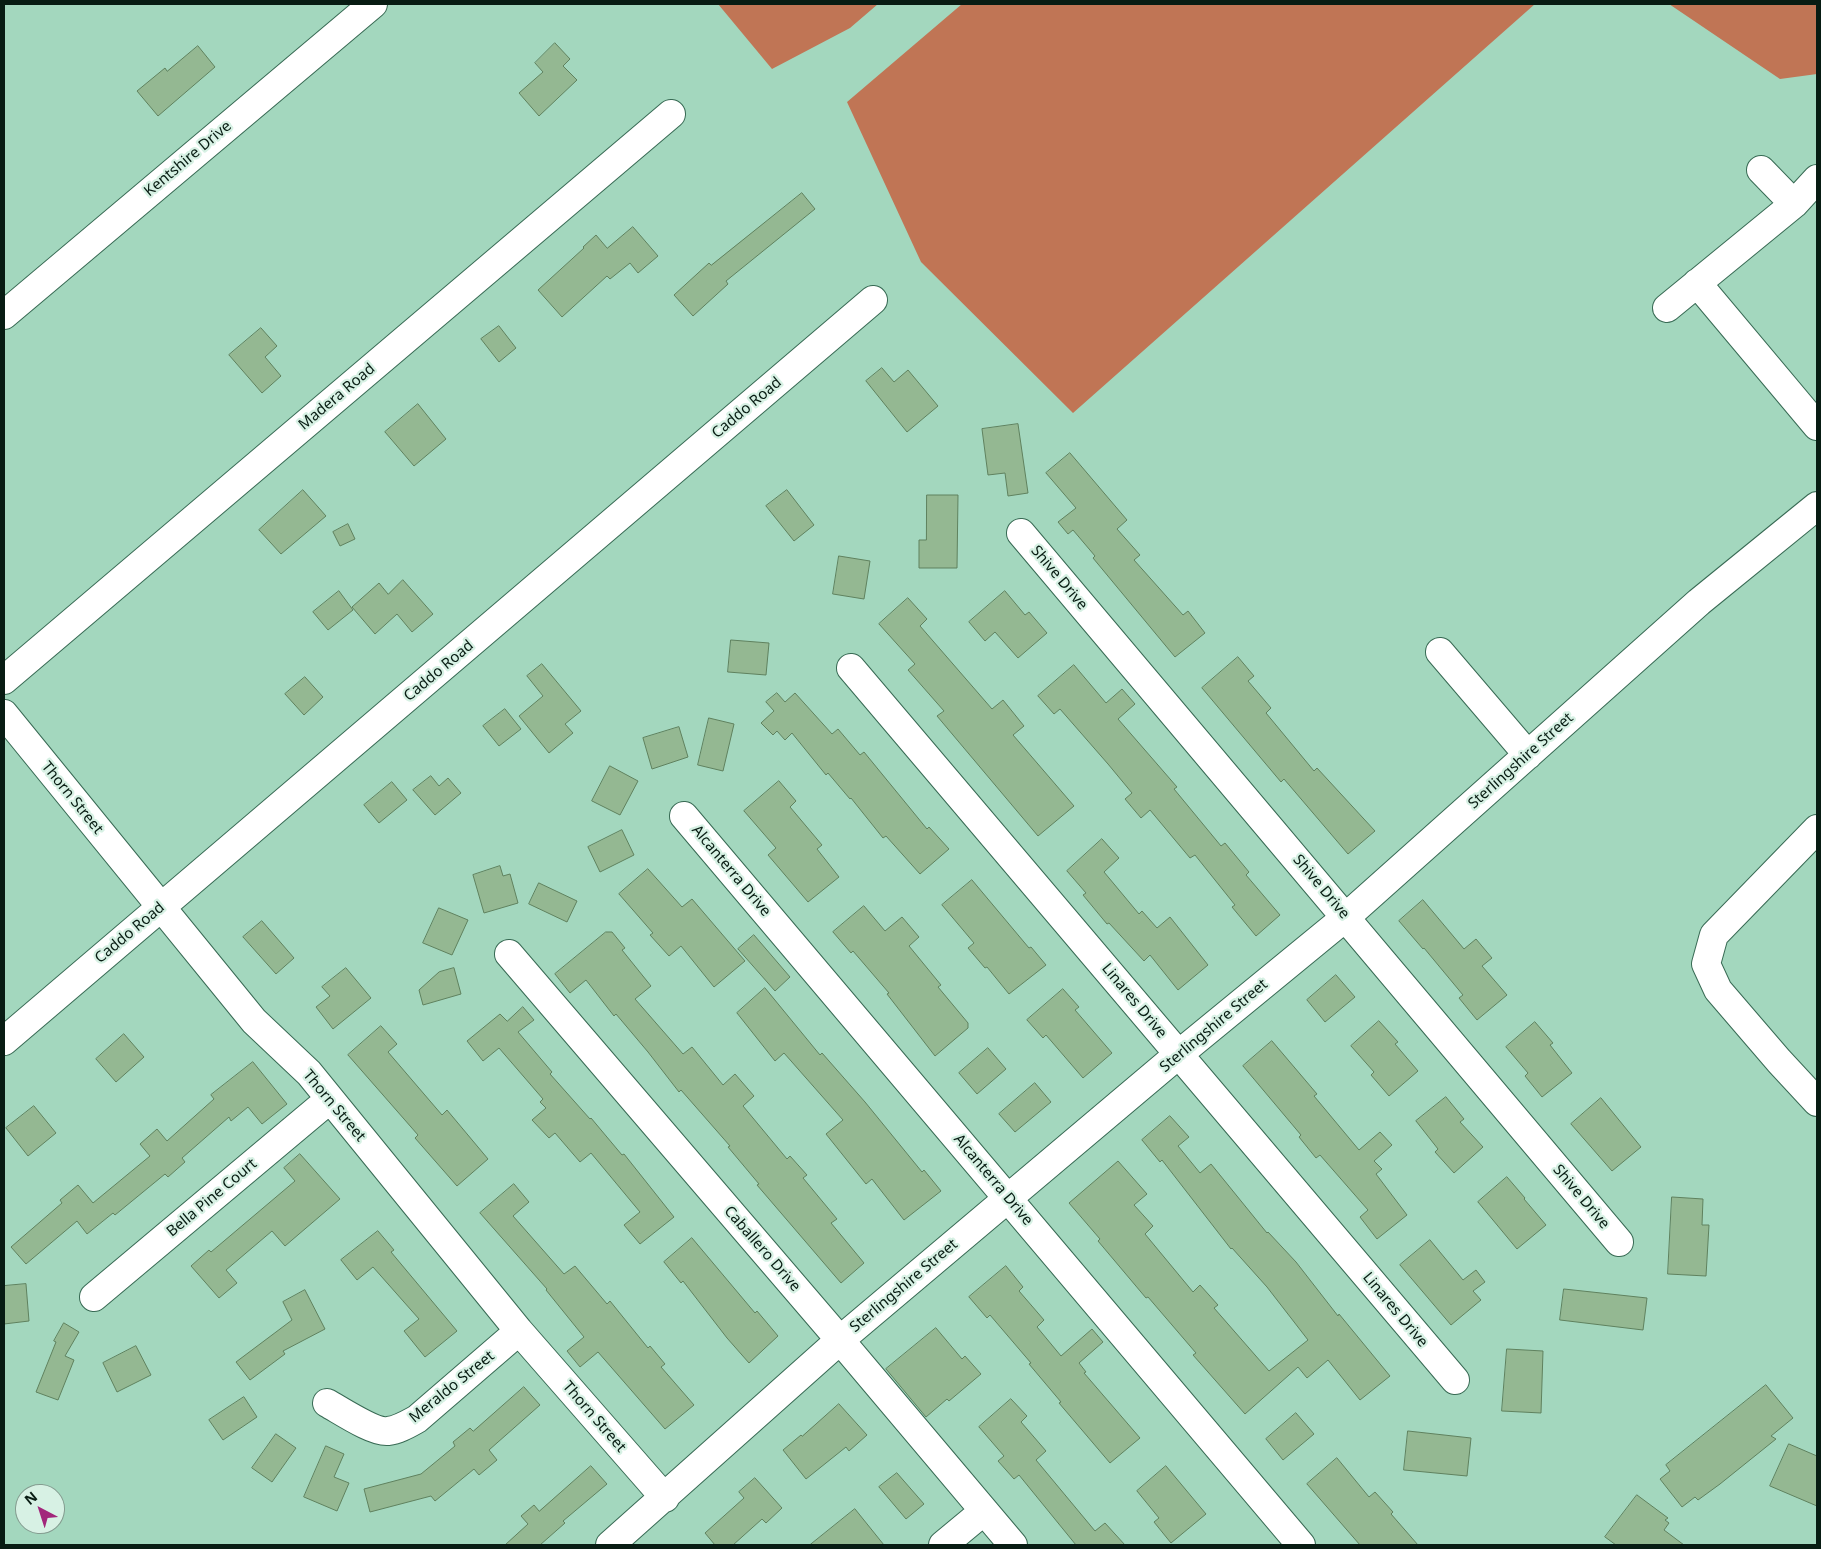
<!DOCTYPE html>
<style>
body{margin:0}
#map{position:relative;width:1821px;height:1549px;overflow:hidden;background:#a3d7be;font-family:"Noto Sans",sans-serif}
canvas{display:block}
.frame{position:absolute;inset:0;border:5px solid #081c13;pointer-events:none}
.north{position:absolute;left:15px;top:1484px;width:50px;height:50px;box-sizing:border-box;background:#d7f1e4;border:1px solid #849c90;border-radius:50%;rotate:320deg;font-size:14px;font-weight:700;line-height:20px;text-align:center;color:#081c13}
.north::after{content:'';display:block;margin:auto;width:18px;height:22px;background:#a2267b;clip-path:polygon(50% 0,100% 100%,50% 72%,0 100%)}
</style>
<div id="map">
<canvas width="1821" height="1549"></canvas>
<div class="frame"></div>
<div class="north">N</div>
</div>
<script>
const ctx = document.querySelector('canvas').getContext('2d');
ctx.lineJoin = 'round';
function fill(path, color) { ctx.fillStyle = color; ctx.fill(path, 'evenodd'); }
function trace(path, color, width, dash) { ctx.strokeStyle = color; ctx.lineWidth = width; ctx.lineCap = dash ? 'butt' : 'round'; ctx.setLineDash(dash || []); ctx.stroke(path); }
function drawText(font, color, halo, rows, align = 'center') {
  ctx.font = font + ' "Noto Sans",sans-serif'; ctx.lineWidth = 4.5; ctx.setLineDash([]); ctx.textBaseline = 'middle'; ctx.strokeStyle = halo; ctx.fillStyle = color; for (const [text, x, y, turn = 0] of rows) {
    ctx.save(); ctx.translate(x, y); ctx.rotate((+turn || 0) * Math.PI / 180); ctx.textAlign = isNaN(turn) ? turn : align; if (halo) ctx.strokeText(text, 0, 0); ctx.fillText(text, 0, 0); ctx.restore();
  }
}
fill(new Path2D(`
 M718,4H878L850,28L772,69Z
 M962,4H1535L1073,413L921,262L847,102Z
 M1669,4H1817V74L1780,79Z`), '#c07555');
const building = new Path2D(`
 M555,43L570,59L563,66L577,80L539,116L519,93L543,72L535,63Z
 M198,46L215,67L158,116L137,91L165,68L167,71Z
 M802,193L815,209L726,281L728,284L693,316L674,295L709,263L711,265Z
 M633,227L658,256L638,273L630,263L610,279L607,276L562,317L538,290L584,248L583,247L596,235L607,248Z
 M499,326L516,348L499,362L481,339Z
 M261,328L277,346L265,357L281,376L262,393L229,355Z
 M882,368L894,382L908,370L938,406L907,432L866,381Z
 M418,404L446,439L414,466L385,432Z
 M1018,424L1028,493L1008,496L1005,473L988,475L982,429Z
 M1070,453L1127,520L1117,529L1140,555L1134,560L1183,615L1188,611L1205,633L1175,657L1093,558L1095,556L1073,530L1068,534L1058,522L1076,508L1046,473Z
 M303,490L326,516L281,554L259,530Z
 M787,490L814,525L794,541L766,506Z
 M927,495H958L957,568H919V540H926Z
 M348,524L355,539L340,546L333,532Z
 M839,556L870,561L864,599L833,594Z
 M403,580L433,614L412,632L397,614L375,634L352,607L379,583L388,594Z
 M339,591L353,610L328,630L313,612Z
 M1005,591L1025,615L1029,612L1047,633L1018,658L995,632L985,641L969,622Z
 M908,598L927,619L920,626L992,709L1003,700L1024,726L1013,735L1074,806L1038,836L937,716L944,711L908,670L915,664L879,624Z
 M731,640L769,643L766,675L728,672Z
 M1238,657L1254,676L1248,681L1271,708L1266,713L1314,771L1317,768L1375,831L1348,854L1284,779L1281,782L1202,688Z
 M542,664L581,711L565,724L573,733L549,753L519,716L543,696L527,676Z
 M1074,665L1106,703L1122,689L1135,704L1118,719L1177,787L1174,789L1221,846L1225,843L1249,872L1246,875L1280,915L1256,936L1232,907L1235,905L1195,855L1190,858L1150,810L1141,818L1125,799L1132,793L1108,764L1060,709L1054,714L1038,696Z
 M305,677L323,697L304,715L285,694Z
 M777,693L785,702L795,693L832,734L838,729L860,755L864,752L927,829L929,827L949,849L920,874L886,836L883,838L851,798L850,799L828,773L826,775L792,733L785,740L777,731L773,735L761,723L774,711L766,702Z
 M505,709L521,729L499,746L483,726Z
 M709,718L734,724L723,771L698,765Z
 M679,727L688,757L652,769L643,738Z
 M610,766L638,781L620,815L592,801Z
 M431,776L439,786L448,778L461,793L435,815L413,790Z
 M779,781L796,801L790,807L822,845L817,849L839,877L808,902L768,855L776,848L744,811Z
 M392,782L407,800L379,823L364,805Z
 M622,830L634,855L600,872L588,847Z
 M1102,839L1119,858L1104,872L1139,914L1142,911L1157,928L1170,917L1208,965L1178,990L1150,955L1144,961L1109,923L1107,924L1083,895L1086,893L1067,871Z
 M500,866L503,876L510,874L518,903L484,913L473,875Z
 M648,869L682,907L692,899L745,961L714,987L681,946L669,956L650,935L653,933L619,894Z
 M972,880L1029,948L1031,947L1046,965L1009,994L987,967L985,968L968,948L974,943L942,905Z
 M539,883L577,901L567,922L529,904Z
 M1423,900L1464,949L1476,939L1492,958L1482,966L1507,995L1477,1020L1459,998L1463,995L1424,948L1423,949L1399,921Z
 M864,906L885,931L902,917L919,937L909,946L941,985L938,987L968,1023V1028L935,1056L887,994L889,993L853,951L851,953L833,932Z
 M439,908L468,920L452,955L423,943Z
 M262,921L294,958L276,974L243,937Z
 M606,932H612L625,948L622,950L651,986L635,999L683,1054L692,1047L723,1085L735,1074L754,1096L743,1106L787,1159L790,1156L807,1175L803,1178L837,1219L831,1223L864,1263L841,1283L757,1185L759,1184L728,1147L730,1146L681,1090L679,1092L648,1052L616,1014L614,1016L586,980L570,993L555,974Z
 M754,935L790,977L775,991L738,949Z
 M346,968L371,998L333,1029L316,1007L330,996L322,987Z
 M454,968L461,994L423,1005L419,990L439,972Z
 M1336,975L1355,997L1325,1022L1307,1000Z
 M765,988L820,1055L822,1053L865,1102L922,1172L924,1170L941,1191L904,1220L872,1179L866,1184L826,1134L843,1120L784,1053L775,1061L737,1013Z
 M1063,989L1079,1007L1075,1010L1112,1053L1083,1078L1046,1035L1043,1038L1027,1020Z
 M523,1007L534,1020L518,1032L552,1072L550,1074L590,1119L591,1118L622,1155L624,1154L674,1217L640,1244L624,1225L640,1212L591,1153L580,1162L555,1133L549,1138L532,1120L546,1108L540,1102L543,1099L499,1048L483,1061L467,1041L500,1014L507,1021Z
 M1379,1021L1398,1042L1395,1044L1418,1071L1389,1096L1371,1075L1374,1072L1351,1046Z
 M1535,1022L1553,1043L1550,1045L1572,1073L1542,1097L1525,1076L1528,1073L1506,1047Z
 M381,1026L397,1044L388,1052L442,1115L447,1110L488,1159L457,1186L415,1138L418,1135L348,1055Z
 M124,1034L144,1057L116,1082L96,1059Z
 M1272,1041L1317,1094L1314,1096L1359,1150L1380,1132L1392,1145L1374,1161L1382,1169L1376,1174L1407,1215L1377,1239L1360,1217L1368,1210L1320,1155L1316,1158L1299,1137L1301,1135L1243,1066Z
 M988,1048L1006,1069L977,1094L959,1073Z
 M253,1062L287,1104L262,1124L248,1107L231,1121L229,1117L182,1158L185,1162L168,1177L165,1174L115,1215L113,1213L87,1234L77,1221L26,1264L11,1247L62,1203L60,1200L78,1185L93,1203L150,1156L140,1144L157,1129L167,1141L214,1099L211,1095Z
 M1035,1083L1051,1102L1015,1132L999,1114Z
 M1446,1097L1464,1119L1460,1122L1483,1147L1454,1173L1435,1152L1438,1149L1416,1121Z
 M1601,1098L1641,1147L1612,1171L1571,1124Z
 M34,1106L56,1133L28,1156L6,1128Z
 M1170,1116L1189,1137L1178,1146L1200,1173L1211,1164L1267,1233L1268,1232L1296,1262L1338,1316L1339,1314L1390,1376L1360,1400L1328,1360L1307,1378L1298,1367L1245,1414L1193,1355L1196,1353L1148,1297L1146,1298L1098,1241L1100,1239L1069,1203L1118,1161L1147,1194L1134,1205L1153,1226L1145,1234L1193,1292L1200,1285L1218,1305L1214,1308L1269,1371L1308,1340L1267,1287L1232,1248L1231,1249L1162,1160L1160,1162L1142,1140Z
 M300,1154L340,1199L285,1246L272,1231L226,1270L237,1283L219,1298L191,1266L209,1250L211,1252L295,1181L284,1168Z
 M1507,1177L1525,1198L1524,1199L1546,1225L1517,1249L1478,1202Z
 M514,1184L529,1202L513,1216L564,1274L575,1266L607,1304L610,1301L648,1348L650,1346L665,1364L661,1367L694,1405L665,1429L598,1352L580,1367L567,1351L584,1337L546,1290L547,1289L480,1213Z
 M1672,1197L1703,1199L1702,1225H1709L1706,1276L1668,1274Z
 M378,1231L394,1250L391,1252L457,1331L425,1357L404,1331L419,1319L373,1267L357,1280L341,1260Z
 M692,1238L755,1313L757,1311L778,1336L749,1363L727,1338L683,1281L681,1283L664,1262Z
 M1430,1240L1463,1280L1476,1270L1485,1282L1473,1291L1481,1300L1451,1325L1400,1265Z
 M1006,1266L1023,1287L1019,1291L1044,1320L1037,1327L1061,1356L1092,1329L1103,1342L1079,1363L1086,1372L1084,1373L1140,1438L1110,1463L1059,1403L1061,1402L1029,1364L1031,1363L990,1315L987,1318L969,1297Z
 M26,1284L29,1321L4,1324V1286Z
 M1564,1289L1647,1298L1643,1330L1560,1320Z
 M305,1290L325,1329L283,1351L285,1354L250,1380L236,1362L292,1320L283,1302Z
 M64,1323L79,1332L65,1356L74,1360L58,1400L36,1392L56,1342L54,1341Z
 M936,1328L962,1359L965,1356L981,1374L949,1401L947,1399L926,1417L886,1369Z
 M136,1346L151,1375L117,1392L103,1363Z
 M1507,1349L1543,1351L1541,1413L1502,1411Z
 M1766,1385L1793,1418L1771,1436L1776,1439L1720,1484L1698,1500L1695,1497L1682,1507L1660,1479L1670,1471L1666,1465Z
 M524,1387L540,1405L489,1450L497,1460L479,1475L474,1469L435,1501L431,1496L370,1512L364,1489L421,1474L455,1446L453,1442L470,1428L473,1431Z
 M244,1397L257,1417L223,1440L209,1420Z
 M1011,1399L1027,1416L1021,1422L1046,1451L1036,1460L1095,1531L1105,1523L1125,1545H1076L1019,1475L1014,1479L998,1461L1004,1456L979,1427Z
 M839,1404L867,1435L849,1451L846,1447L806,1479L783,1450L801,1435L802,1436Z
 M1296,1413L1314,1434L1283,1460L1266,1439Z
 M1408,1431L1471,1438L1467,1476L1404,1470Z
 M276,1434L296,1448L272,1482L252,1468Z
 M1789,1444L1817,1456V1506L1770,1486Z
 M326,1446L344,1454L334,1477L349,1483L337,1511L304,1497Z
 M1337,1458L1369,1497L1375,1492L1393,1512L1391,1514L1418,1545H1360L1307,1484Z
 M591,1466L607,1484L563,1521L565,1523L540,1545H505L528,1524L521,1516L534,1505L539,1511Z
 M1166,1466L1206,1514L1171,1543L1154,1522L1159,1518L1137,1491Z
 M897,1473L924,1504L906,1519L879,1487Z
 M755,1478L782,1508L766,1523L762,1519L733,1545H715L705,1533L744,1498L739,1492Z
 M1637,1495L1668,1518L1665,1520L1669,1523L1664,1530L1684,1545H1616L1605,1537Z
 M855,1509L884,1545H810Z`);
fill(building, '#94b892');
trace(building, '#5f815e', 1);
const minor = new Path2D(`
 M1761,170L1794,204
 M1697,283L1817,426
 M1667,308L1794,204L1817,179
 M4,315L373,4
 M1021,533L1619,1242
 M1440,652L1528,755
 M851,668L1455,1380
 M4,680L671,114
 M4,714L254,1021L309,1073L519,1331L665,1498
 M684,816L1301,1545
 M1817,829L1714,935L1706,964L1718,990L1779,1061L1817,1102
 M509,954L840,1340L1013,1545
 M4,1041L873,300
 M94,1297L330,1099
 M327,1403C340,1410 374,1433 388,1431C398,1430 408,1424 417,1419L519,1331
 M610,1545L840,1340L1179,1054L1346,917L1699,602L1817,506
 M943,1545L984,1511`);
trace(minor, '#386a54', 30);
trace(minor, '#fff', 28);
drawText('15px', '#081c13', '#d7f1e4', [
 ["Kentshire Drive",188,159,-40],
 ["Madera Road",337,397,-40],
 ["Caddo Road",747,408,-40],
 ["Shive Drive",1059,578,50],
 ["Caddo Road",439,671,-40],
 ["Sterlingshire Street",1521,761,-42],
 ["Thorn Street",72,798,51],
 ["Alcanterra Drive",731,871,50],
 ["Shive Drive",1321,887,50],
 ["Caddo Road",130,933,-40],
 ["Linares Drive",1134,1001,50],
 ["Sterlingshire Street",1214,1026,-40],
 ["Thorn Street",334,1106,50],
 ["Alcanterra Drive",993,1180,50],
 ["Shive Drive",1581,1197,50],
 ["Bella Pine Court",212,1198,-40],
 ["Caballero Drive",762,1249,49],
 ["Sterlingshire Street",904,1286,-40],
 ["Linares Drive",1395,1310,50],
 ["Meraldo Street",452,1387,-39],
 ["Thorn Street",594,1417,49]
]);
</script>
